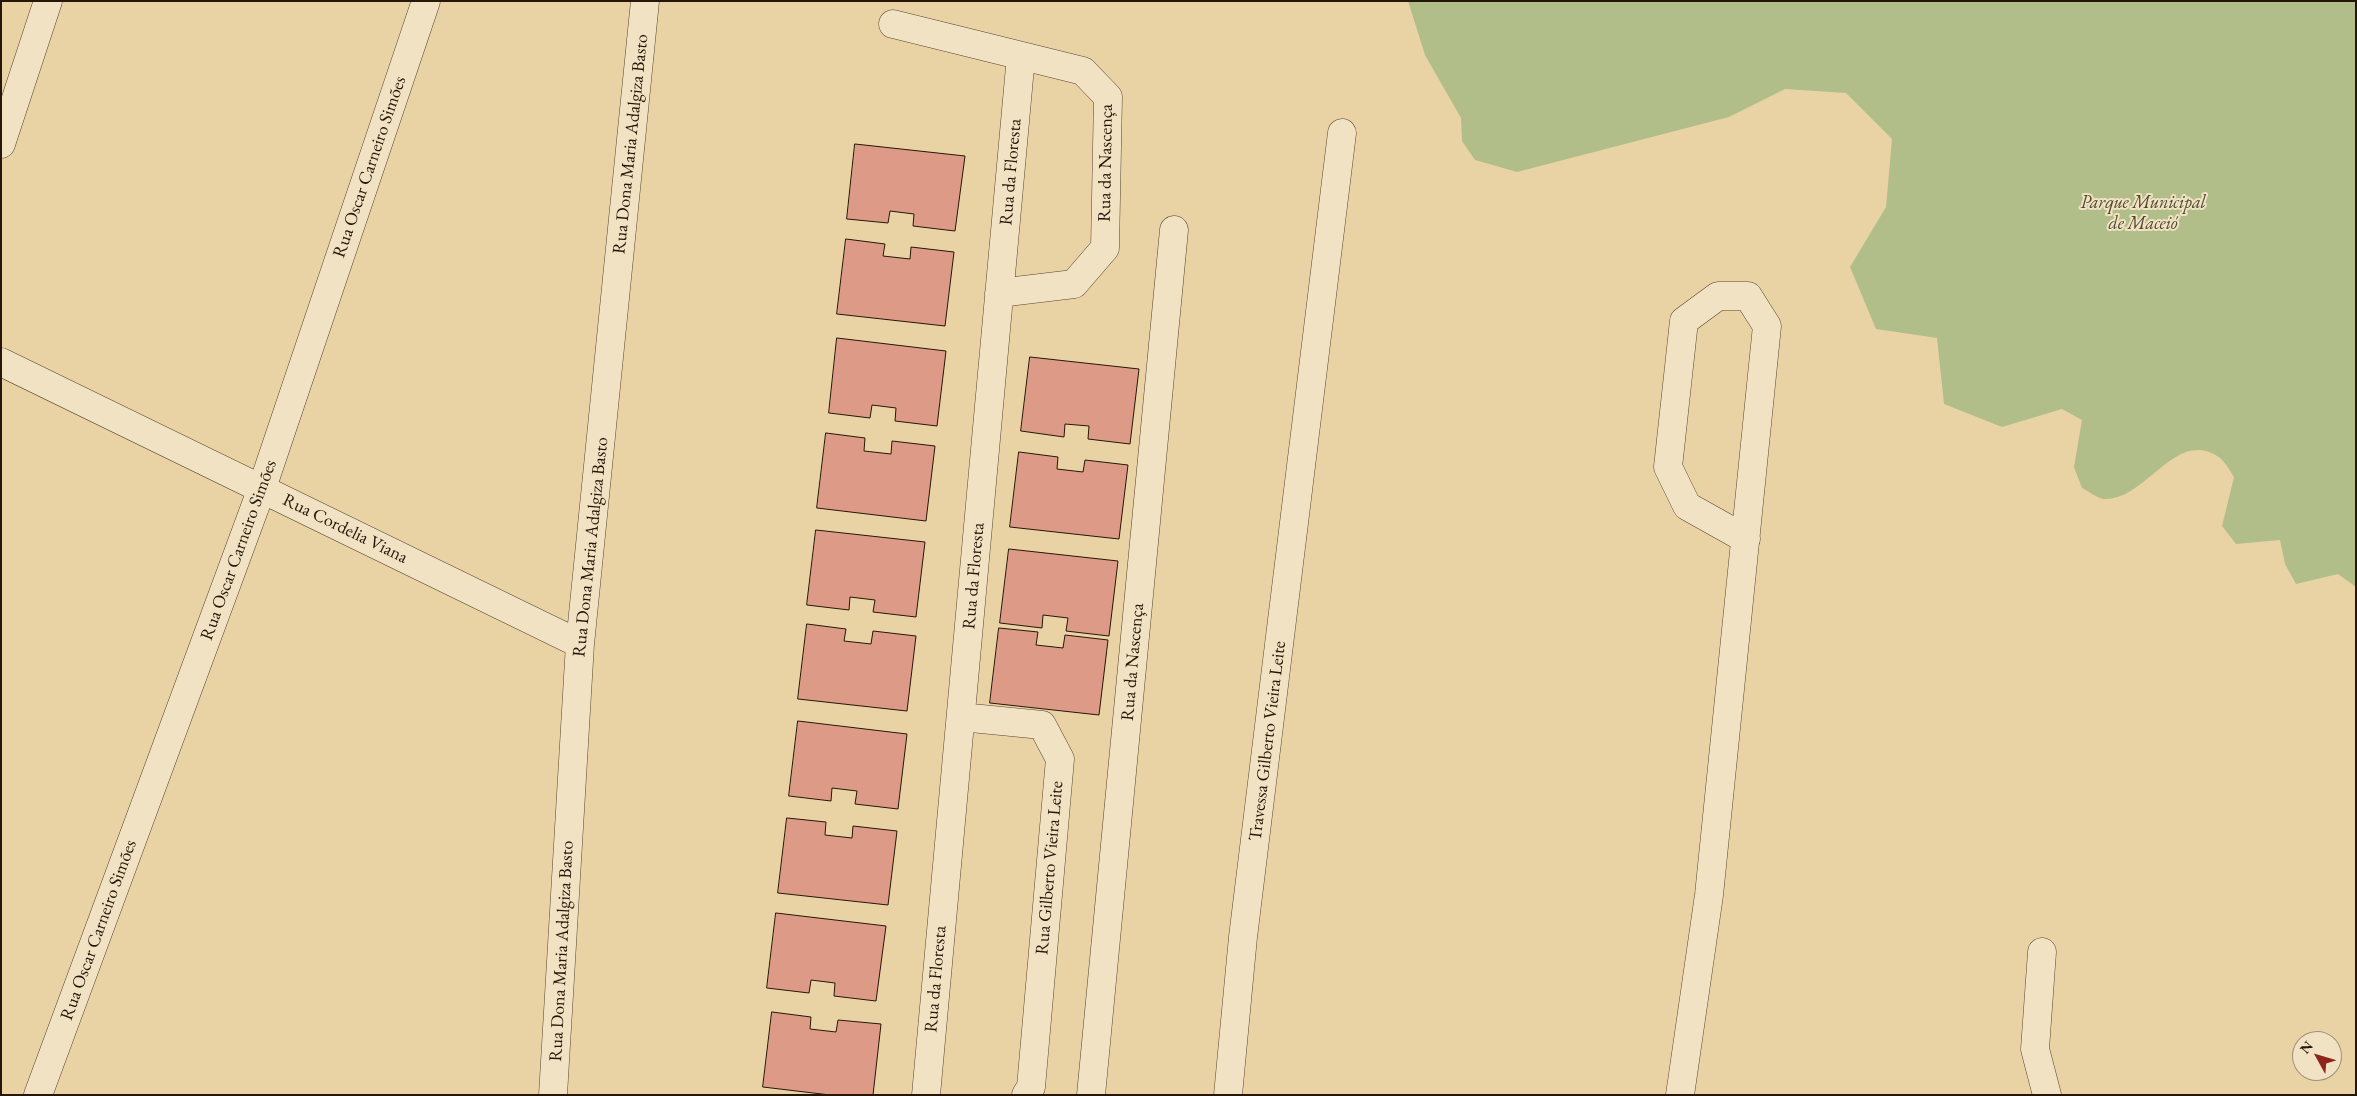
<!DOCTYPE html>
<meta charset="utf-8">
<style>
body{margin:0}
#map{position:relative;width:2357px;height:1096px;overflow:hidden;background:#e9d3a5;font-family:"EB Garamond",serif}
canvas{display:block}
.frame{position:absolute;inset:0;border:2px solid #251607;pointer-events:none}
.north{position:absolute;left:2292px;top:1031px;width:50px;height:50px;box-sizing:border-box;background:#f1e2c4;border:1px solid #9f9078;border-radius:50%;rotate:309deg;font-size:14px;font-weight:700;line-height:20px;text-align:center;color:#251607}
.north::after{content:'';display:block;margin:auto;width:18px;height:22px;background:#8f2418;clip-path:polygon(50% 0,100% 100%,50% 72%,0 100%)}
</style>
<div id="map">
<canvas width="2357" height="1096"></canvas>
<div class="frame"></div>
<div class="north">N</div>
</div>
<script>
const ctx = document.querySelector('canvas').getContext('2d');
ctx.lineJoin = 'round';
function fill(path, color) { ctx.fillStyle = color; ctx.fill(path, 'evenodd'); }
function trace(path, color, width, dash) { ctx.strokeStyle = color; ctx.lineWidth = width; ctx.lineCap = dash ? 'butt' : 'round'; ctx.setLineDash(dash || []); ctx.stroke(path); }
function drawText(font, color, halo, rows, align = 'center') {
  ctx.font = font + ' "EB Garamond",serif'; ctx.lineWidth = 4; ctx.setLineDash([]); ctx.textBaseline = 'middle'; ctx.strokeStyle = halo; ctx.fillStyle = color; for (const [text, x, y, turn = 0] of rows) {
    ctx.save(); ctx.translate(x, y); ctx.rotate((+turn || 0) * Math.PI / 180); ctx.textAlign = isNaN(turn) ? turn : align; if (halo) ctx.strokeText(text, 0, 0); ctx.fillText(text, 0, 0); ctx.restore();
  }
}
fill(new Path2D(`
 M1408,1H2356V587L2338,574L2296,584L2285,564L2280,540L2236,544L2222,526L2234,477C2230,471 2225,462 2220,458C2175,426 2147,502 2103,499C2097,498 2088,491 2082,488L2074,467L2082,420L2062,409L2002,427L1944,404L1937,338L1876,329L1850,267L1886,207L1892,139L1846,93L1785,89L1729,117L1517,172L1475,160L1462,141L1461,118L1425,55Z`), '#b2be8a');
const building = new Path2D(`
 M855,144L965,156L955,231L913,226L914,214L890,211L888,223L847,219Z
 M846,239L885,244L883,256L910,259L911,247L954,252L945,326L837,314Z
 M837,338L946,351L937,426L895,421L896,408L872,405L870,418L829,413Z
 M1030,357L1139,369L1130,444L1088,439L1089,426L1065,424L1064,437L1021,431Z
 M826,433L865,438L864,451L891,454L892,441L935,446L926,521L817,508Z
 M1019,452L1058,457L1057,469L1083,472L1085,460L1128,465L1119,539L1010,527Z
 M816,530L925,542L916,617L873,612L875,600L850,597L849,610L807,605Z
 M1009,549L1118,561L1109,636L1066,631L1068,618L1043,615L1042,628L1000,623Z
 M807,624L846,629L844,641L871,644L873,631L916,636L907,711L798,699Z
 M999,628L1038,632L1036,645L1063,648L1065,635L1108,640L1099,715L990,703Z
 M798,721L907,734L898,809L855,804L857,791L832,788L831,801L789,796Z
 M787,818L826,822L825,835L852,838L853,826L897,831L888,905L778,893Z
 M776,913L886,926L876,1001L834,996L835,983L811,980L809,993L767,988Z
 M772,1012L811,1017L810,1029L836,1032L838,1020L881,1024L873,1095H830L763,1087Z`);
fill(building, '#dd9b87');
trace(building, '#251607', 1);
const minor = new Path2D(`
 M893,24L1083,71L1108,97L1105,248L1074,284L999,293
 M1,144L48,1
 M1,362L580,644
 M961,717L1042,725L1060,759L1031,1087L1026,1095
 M2042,952L2035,1049L2047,1095
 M38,1095L262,488L426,1
 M553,1095L580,644L645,1
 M926,1095L1021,56
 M1091,1095L1174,230
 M1228,1095L1243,937L1342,133
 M1680,1095L1709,895L1767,326L1748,296H1718L1684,321L1668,467L1687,506L1746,539`);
trace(minor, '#56452e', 29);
trace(minor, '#f1e2c4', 28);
drawText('18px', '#251607', '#f1e2c4', [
 ["Rua Dona Maria Adalgiza Basto",631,144,-84],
 ["Rua da Nascença",1106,163,-89],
 ["Rua Oscar Carneiro Simões",370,167,-71],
 ["Rua da Floresta",1011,172,-85],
 ["Rua Cordelia Viana",345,529,26],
 ["Rua Dona Maria Adalgiza Basto",591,547,-84],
 ["Rua Oscar Carneiro Simões",239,550,-70],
 ["Rua da Floresta",974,576,-85],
 ["Rua da Nascença",1133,662,-85],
 ["Travessa Gilberto Vieira Leite",1268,741,-83],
 ["Rua Gilberto Vieira Leite",1050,868,-85],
 ["Rua Oscar Carneiro Simões",99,930,-70],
 ["Rua Dona Maria Adalgiza Basto",562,951,-87],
 ["Rua da Floresta",936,979,-85]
]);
drawText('italic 18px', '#4f482e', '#f1e2c4', [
 ["Parque Municipal",2143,203],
 ["de Maceió",2143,224]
]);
</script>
